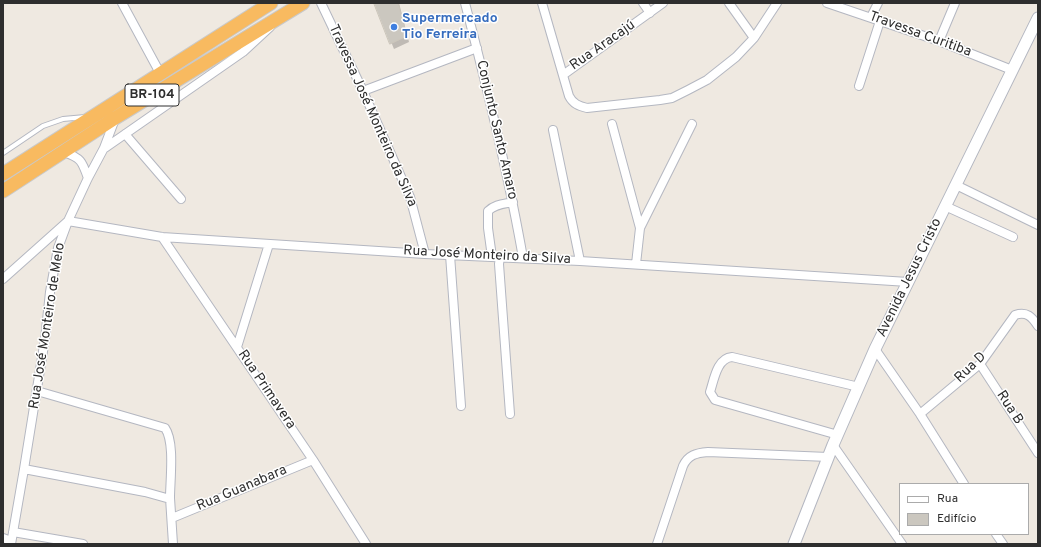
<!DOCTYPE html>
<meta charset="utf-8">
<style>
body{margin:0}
#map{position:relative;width:1041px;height:547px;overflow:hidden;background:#efe9e1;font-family:Overpass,sans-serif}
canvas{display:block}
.frame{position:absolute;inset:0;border:4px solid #2e2e2e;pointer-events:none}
.legend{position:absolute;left:899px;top:483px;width:130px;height:52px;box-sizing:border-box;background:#fff;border:1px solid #ababab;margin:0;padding:5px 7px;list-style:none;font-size:12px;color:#2e2e2e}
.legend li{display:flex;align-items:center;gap:8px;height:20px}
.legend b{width:20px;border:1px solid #ababab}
</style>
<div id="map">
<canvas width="1041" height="547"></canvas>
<div class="frame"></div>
<ul class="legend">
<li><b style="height:5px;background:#fff"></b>Rua</li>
<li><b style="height:11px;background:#cbc7bf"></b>Edifício</li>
</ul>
</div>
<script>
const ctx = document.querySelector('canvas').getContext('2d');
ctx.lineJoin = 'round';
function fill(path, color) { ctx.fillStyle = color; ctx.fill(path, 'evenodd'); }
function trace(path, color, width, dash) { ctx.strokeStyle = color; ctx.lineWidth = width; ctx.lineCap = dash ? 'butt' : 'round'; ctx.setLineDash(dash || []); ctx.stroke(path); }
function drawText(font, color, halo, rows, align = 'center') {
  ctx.font = font + ' Overpass,sans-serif'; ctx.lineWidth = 3; ctx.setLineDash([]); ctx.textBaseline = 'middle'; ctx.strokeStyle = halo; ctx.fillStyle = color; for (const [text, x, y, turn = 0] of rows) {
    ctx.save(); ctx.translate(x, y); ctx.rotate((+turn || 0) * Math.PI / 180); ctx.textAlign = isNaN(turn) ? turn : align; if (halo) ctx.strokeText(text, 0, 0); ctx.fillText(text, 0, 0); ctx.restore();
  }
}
fill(new Path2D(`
 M375,3H399L409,42L394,49Z`), '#0003');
const building = new Path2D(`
 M374,3H398L407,36L390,44Z`);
fill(building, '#cbc7bf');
trace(building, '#cbc5ba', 1);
const service = new Path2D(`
 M3,153L43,126L63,119L85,117`);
const minor = new Path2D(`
 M122,3L160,73
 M321,3L363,91L410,197L425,254
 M465,3C487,87 508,172 523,258
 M542,3L569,96C573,104 579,106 587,108L660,100L672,98L688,90L707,80L736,57L754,38L777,3
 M643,3L650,13
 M729,3L754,38
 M827,3L939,41L1012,70
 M871,17L878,3
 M939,41L955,3
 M563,75L663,3
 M859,86L880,21
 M363,91L477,48
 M612,124L640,228
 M553,130L580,261
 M125,134L181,199
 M105,148L243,52L270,27
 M64,152C81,158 82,161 88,178
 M956,185L1038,225
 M945,206L1013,237
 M162,237L313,460L366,544
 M450,255L461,406
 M492,257L488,228V211C495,204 504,204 513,202
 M500,257L499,264L510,414
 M636,264L640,228L692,124
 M3,279L68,221L162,237L425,254L580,261L908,282
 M237,347L269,244
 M875,349L920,414L964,484
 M980,364L1038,453
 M37,391L165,428C175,442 170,480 170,498C171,513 172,529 173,544
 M920,414L980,364L1015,315C1027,311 1032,317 1038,326
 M838,435L715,400L710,392C714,380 717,358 732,357L859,387
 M833,445L902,544
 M24,469L145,492L170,499
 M172,518L313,460
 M13,532L83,544
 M996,534L1003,544
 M3,538L11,541
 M11,544L24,469L45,339L50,292L58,248L68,221L88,178L104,148L115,119
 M657,544L683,466C688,455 696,453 708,452L828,457`);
const secondary = new Path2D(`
 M794,544L833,445L875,349L1038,18`);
const trunk = new Path2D(`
 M3,174L271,3
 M3,191L115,118L303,3`);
trace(service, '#b4b7c1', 6);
trace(minor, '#b4b7c1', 10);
trace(secondary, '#b4b7c1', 13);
trace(trunk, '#c9c9c9', 15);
trace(service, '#fff', 4);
trace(minor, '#fff', 8);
trace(secondary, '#fff', 11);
trace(trunk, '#f8ba60', 13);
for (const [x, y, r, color] of [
 [394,27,4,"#3f7fe0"]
]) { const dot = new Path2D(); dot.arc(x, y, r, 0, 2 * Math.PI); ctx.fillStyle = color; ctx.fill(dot); trace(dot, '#fff', 1.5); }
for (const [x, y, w] of [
 [152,95,54]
]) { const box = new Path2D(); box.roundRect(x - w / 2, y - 11, w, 22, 3); ctx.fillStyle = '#fff'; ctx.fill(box); trace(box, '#2e2e2e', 1); }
drawText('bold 13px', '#2e2e2e', null, [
 ["BR-104",152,95]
]);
drawText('bold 14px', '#366cbe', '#fff', [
 ["Supermercado",402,19],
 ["Tio Ferreira",402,35]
], 'left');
drawText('14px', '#2e2e2e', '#fff', [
 ["Travessa Curitiba",920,35,20],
 ["Rua Aracajú",603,46,-35],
 ["Travessa José Monteiro da Silva",372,116,66],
 ["Conjunto Santo Amaro",496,130,77],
 ["Rua José Monteiro da Silva",487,256,3],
 ["Avenida Jesus Cristo",910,278,-64],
 ["Rua José Monteiro de Melo",48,326,-81],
 ["Rua D",971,368,-44],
 ["Rua Primavera",266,390,56],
 ["Rua B",1009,408,57],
 ["Rua Guanabara",242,489,-23]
]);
</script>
